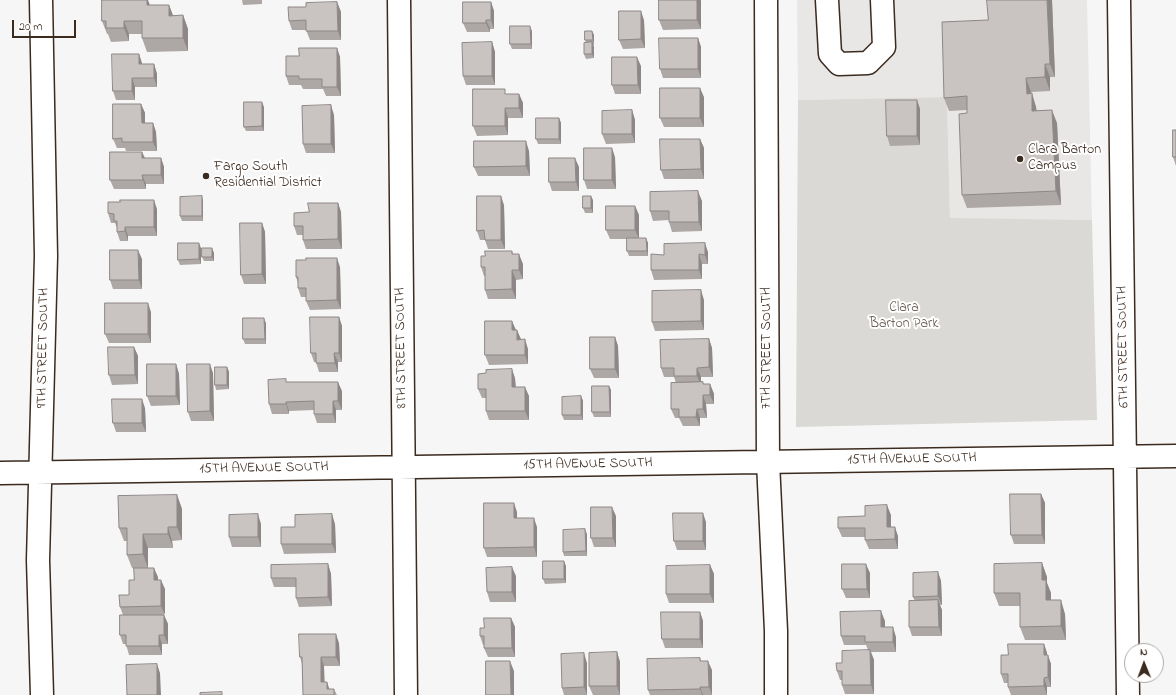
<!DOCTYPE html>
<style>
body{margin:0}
#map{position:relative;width:1176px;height:695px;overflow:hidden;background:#f7f6f6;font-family:"Indie Flower",sans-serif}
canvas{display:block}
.north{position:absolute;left:1124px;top:643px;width:40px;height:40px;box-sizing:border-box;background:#fff;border:1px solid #b1aaa5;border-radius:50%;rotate:359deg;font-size:11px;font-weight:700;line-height:16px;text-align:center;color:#3b2a1e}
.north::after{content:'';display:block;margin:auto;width:14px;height:18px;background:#3b2a1e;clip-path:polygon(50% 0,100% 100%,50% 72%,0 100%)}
.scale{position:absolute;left:12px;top:20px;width:64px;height:18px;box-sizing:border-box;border:2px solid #3b2a1e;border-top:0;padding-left:5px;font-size:12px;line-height:14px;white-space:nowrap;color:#3b2a1e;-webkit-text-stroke:3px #fff;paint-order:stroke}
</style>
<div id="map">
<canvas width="1176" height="695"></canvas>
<div class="north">N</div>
<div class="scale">20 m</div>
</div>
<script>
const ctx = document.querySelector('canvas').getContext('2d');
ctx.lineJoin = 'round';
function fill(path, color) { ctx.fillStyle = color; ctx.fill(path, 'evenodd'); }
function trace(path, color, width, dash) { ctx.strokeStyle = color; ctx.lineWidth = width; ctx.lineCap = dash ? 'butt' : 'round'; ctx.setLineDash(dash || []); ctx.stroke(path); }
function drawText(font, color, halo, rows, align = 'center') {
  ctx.font = font + ' "Indie Flower",sans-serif'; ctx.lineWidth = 4; ctx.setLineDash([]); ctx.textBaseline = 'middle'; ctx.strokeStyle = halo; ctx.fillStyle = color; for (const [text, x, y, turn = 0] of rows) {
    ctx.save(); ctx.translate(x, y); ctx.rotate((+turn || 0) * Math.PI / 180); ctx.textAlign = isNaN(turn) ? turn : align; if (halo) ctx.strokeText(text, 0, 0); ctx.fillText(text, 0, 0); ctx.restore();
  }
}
fill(new Path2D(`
 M797,0H1087L1092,220L950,219L947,97L798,100Z`), '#e9e7e6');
fill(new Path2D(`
 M947,97L950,218L1092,220L1097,420L796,427L798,100Z`), '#dbd9d6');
const minor = new Path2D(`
 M41,0L46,256L38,560L42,695
 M399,0L406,695
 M766,0L768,462L776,631V695
 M827,0L830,54L839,64L868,63L884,47L882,0
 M1119,0L1128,695
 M0,473L1176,456`);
trace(minor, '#3b2a1e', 25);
trace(minor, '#fff', 22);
fill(new Path2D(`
 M242,0H262V4L243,5Z
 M701,0V29L663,30L659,20Z
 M1052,0L1055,77H1050V91L1031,92V93L1036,107L1037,111L1057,123L1061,205L967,208L962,195L967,110L949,111L944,98L988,20Z
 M337,2L341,12V40H310L306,30H292L289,21L306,7Z
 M491,2L494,11V29H490V32H467L463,23Z
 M150,5H169L173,16L183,15L188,29V51L147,52L142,38V34H129V41L111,42L108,34H107L102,21Z
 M644,20L645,48L623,49L619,40Z
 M532,31V49H512L510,44Z
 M592,31L594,35V45H593L594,47V58L586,59L584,54L586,43L585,40Z
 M698,38L701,47V78H663L660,69Z
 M492,42L495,52V85H466L463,76Z
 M337,48L340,57L341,96H326L323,89H303L301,85H289L286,76L299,56Z
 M139,54L142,64H154L157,74V87H135V100H116L113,91Z
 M641,66V94H615L612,85Z
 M507,94H519L523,103V118H508V135L477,136L473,126Z
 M704,97V127H664L660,118Z
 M917,100L920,109V145L890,146L887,136Z
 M141,104L145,113V123H153L156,132L157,151H126L125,148H117L113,139Z
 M264,107V131H246L244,127Z
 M632,110L635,120V143L606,144L602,134Z
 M334,115L335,153H306L303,144Z
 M559,118L561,123V144H538L536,139Z
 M1176,130V166L1173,157Z
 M700,139L704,148V179H664L661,170Z
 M529,151L530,176H478L474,167Z
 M142,152L145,158H161L164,167V184H146V189H114L110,180Z
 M615,157L616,189H587L584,180Z
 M579,167V191H552L549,182Z
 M593,200V213H585L583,208Z
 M203,201V221H182L180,216Z
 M702,201V231L672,232L669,222V220L653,221L650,211Z
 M338,203L341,212L342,249H306L303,240V235H297L294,226L309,212Z
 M504,205L505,249H488L485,240H480L477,231Z
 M635,206L639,215V238H646L648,243V256H629L627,251V239H610L606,230Z
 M157,209V236H128V241H120L117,232V228L115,223H111L108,213Z
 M262,223L265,232L266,284H244L241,275Z
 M201,248V264L180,265L178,260Z
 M512,251L513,254L523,264V279L516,280V299H488L485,290V276H484L481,267L485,256Z
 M708,252V264H702V279L654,280L651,270L664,255Z
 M214,253V261H204L202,257Z
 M142,259V289H113L110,280Z
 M340,267L341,309L310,310L306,301V297H301L298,288V283L296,277Z
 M704,300V330L655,331L652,322Z
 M151,312V343H109L105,334Z
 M339,317L342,326V362H338V372H319L316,362H314L311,353Z
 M266,323V344H245L243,339Z
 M516,330L521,340L528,349V364L489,365L485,355Z
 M615,337L618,346L619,378H594L590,369Z
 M709,339L712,348L713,377H701V382L704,384H710L714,394V404H706L707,418H700V426H683L679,418H675L671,409L676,383L674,377H664L661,368Z
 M134,347L138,356V384L112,385L109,375Z
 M176,364L179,374L180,405L151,406L147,396Z
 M227,367L229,372V389L216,390L215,385Z
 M213,373L214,421H191L188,412Z
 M515,378L516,387L529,396V420H489L486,411V398H482L478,389Z
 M287,382L342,391V410H336V423H317L314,414V410L289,411V414H272L269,404Z
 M609,386L611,390V417H594L592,412Z
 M581,396L583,401V420H564L562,415Z
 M145,408L146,432H116L113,423Z
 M1041,494L1045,503V544H1014L1011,535Z
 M177,495L182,509V540L172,541L173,548H148V568H132L127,555V541H124L119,528Z
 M517,512V518L537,527V557H487L484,548Z
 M891,515V527L898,536V549H869L865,540V537H842L838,528L865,516Z
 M616,516V547H594L591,538Z
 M706,522V550H677L674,541Z
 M261,524V547H232L229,537Z
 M335,524L336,553L284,554L281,544L295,527Z
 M587,534V556H564L563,552Z
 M1042,563L1047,577V583L1051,593V600L1065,614L1066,640H1025L1020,627V606H999L994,593Z
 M328,564L331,574L332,606L299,607L296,598V587H274L271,578Z
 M710,565L714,574V603H669L666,594Z
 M566,566V583L545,584L543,579Z
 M938,572L941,581L942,605H940L942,610V636H912L909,627L915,601L913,597Z
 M870,573V598H846L842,589Z
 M516,576V602H490L487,592Z
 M158,577V580L165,589L164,615L168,624V644H162V655H129L126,644H123L120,635L123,615L120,607L129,595L134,580Z
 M700,612L703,621V648H665L662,639Z
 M511,618L515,627V657H488L484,648V645H483L480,636L484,628Z
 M885,621V627L896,637V652H871L874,660V694H845L842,685V680H840L837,671L842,663L868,650L866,645H844L841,636Z
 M339,643L340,666H324V682H327L329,689H334L337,695H303L302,664L300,657Z
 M1044,644L1047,653V655L1051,664V687H1047V695H1011L1008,687V683H1004L1001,674L1008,655Z
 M617,652L620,662V695H593L589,686Z
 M700,658L701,661L712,670V695H650L648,690Z
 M587,663V695H564L562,688Z`), '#ada8a6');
fill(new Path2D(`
 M147,0H148L152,11L147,5Z
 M697,0H701V29L697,20Z
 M1047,0H1052L1055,77L1050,64Z
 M337,2L341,12V40L338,31Z
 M491,2L494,11V29L491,20Z
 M169,5L174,18L169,16Z
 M641,11L644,20L645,48L641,39Z
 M183,15L188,29V51L183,38Z
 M486,20L490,29V32L486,23Z
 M124,21L129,34V41L124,28Z
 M530,26L532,31V49L531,44Z
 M592,31L594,35V45L593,40Z
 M698,38L701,47V78L698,69Z
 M492,42L495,52V85L492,76Z
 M592,42L594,47V58L592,54Z
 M337,48L340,57L341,96L337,87Z
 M139,54L142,63V73L139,64Z
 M637,57L641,66V94L638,85Z
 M154,64L157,74V87L154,78Z
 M1045,64L1050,77V91L1045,77Z
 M132,78L135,87V100L132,91Z
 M1026,78L1031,92L1032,107L1027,94Z
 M700,88L704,97V127L700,118Z
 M1032,93L1036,107L1037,124L1032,111Z
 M519,94L523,103V118L519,108Z
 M917,100L920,109V145L917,136Z
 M262,102L264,107V131L262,126Z
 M141,104L145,113V132L142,123Z
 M331,105L334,115L335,153L331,144Z
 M505,108L508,118V135L505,126Z
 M632,110L635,120V143L632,134Z
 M1052,110L1057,123L1061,205L1056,191Z
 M559,118L561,123V144L559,139Z
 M153,123L156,132L157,151L153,142Z
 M700,139L704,148V179L701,169Z
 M526,141L529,151L530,176L526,166Z
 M612,148L615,157L616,189L612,180Z
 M142,152L146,161L142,158Z
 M161,158L164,167V184L161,175Z
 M575,158L579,167V191L576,182Z
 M142,175L146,184V189L143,180Z
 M698,191L702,201V231L699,222Z
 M202,196L203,201V221L202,216Z
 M501,196L504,205L505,249L501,240Z
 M591,196L593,200V213L591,208Z
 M154,200L157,209V236L154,227Z
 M338,203L341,212L342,249L338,239Z
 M635,206L639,215V239L635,230Z
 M262,223L265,232L266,284L262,274Z
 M125,227L128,236V241L125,231Z
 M646,238L648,243V256L647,251Z
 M199,243L201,248V264L199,259Z
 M705,243L708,252V264L705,255Z
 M212,248L214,253V261L212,257Z
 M138,250L142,259V289L139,280Z
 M519,254L523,264V279L519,270Z
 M699,254L702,264V279L699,270Z
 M337,258L340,267L341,309L337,300Z
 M512,270L516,280V299L512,289Z
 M701,290L704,300V330L701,321Z
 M148,303L151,312V343L148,334Z
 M339,317L342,326V362L339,353Z
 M264,318L266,323V344L265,339Z
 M512,321L516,330H512Z
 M517,330L521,339L517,340Z
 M615,337L618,346L619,378L615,369Z
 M525,339L528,349V364L525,355Z
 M709,339L712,348L713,377L709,367Z
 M134,347L138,356V384L135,375Z
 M334,353L338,362V372L335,363Z
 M176,364L179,374L180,405L176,396Z
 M210,364L213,373L214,421L210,411Z
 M227,367L229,372V389L227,385Z
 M697,368L701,377V385L697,376Z
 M512,369L515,378L516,397L512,387Z
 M338,382L342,391V410L338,401Z
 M710,384L714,394V404L710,395Z
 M609,386L611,390V417L610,412Z
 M525,387L529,396V420L525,411Z
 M703,395L706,404L707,418L703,409Z
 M581,396L583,401V420L581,415Z
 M142,399L145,408L146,432L142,423Z
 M333,401L336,410V423L333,414Z
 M286,402L289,411V414L286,404Z
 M697,409L700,418V426L696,417Z
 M1041,494L1045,503V544L1042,535Z
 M177,495L182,509V540L177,527Z
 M514,503L517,512V527L514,518Z
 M887,505L891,515V536L887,527Z
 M612,507L616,516V547L613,538Z
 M703,513L706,522V550L703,541Z
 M258,514L261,524V547L258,537Z
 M332,514L335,524L336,553L332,544Z
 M534,518L537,527V557L534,547Z
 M168,527L172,541L173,548L168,534Z
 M895,527L898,536V549L895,539Z
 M585,529L587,534V556L586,551Z
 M143,534L148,548V568L143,554Z
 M564,561L566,566V583L564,579Z
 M1042,563L1047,577V583L1051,593V614L1046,600L1042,580Z
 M328,564L331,574L332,606L328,597Z
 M866,564L870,573V598L867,589Z
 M710,565L714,574V603L710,594Z
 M512,567L516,576V602L512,592Z
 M154,568L158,577V589L154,580Z
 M938,572L941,581L942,605L938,596Z
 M161,580L165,589V615L161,606Z
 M938,600L942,610V636L939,627Z
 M1061,600L1065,614L1066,640L1061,626Z
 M881,611L885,621V636L881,627Z
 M700,612L703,621V648L700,639Z
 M164,615L168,624V644L164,635Z
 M511,618L515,627V657L512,648Z
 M893,627L896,637V652L893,642Z
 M336,634L339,643L340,666L336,657Z
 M159,635L162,644V655L159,646Z
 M1044,644L1047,653V664L1044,655Z
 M870,650L874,660V694L871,685Z
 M617,652L620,662V695L617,686Z
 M584,653L587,663V695L584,687Z
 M1048,655L1051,664V687L1048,677Z
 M321,657L324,666L325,691L321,682Z
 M510,661L514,671V695H511Z
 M708,661L712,670V695L709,687Z
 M157,664L160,673L161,695H157Z
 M1044,678L1047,687V695L1044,686Z
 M327,682L330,691L327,689Z
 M700,687L703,695H702L700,689Z`), '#8d8887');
const building = new Path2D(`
 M102,0H147V5H169V16L183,15V38H142V21H124V28H106V21H102Z
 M659,0H697V20H659Z
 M987,0H1047L1050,64H1045V77L1026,78L1027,94L1032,93V111L1052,110L1056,191L962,195L959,114L967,113V96L944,98L942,22L988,20Z
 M337,2L338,31H306V20L289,21L288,7H306V3Z
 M463,2H491V20H486V23H463Z
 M619,11H641V39L619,40Z
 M510,26H530L531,44H510Z
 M585,31H592L593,40H585Z
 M659,38H698V69H660Z
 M492,42V76H463L462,43Z
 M592,42V54H584V43Z
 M299,48H337V87H322V79H299V76H286V56H299Z
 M112,54H139V64H154V78H132V91H113Z
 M612,57H637L638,85H612Z
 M660,88H700V118H660Z
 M473,89H505V94H519V108H505V126H473Z
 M886,100H917V136H887Z
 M244,102H262V126L244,127Z
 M113,104H141L142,123H153V142H122V138L113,139Z
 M331,105V144H303L302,106Z
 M632,110V134H602V111Z
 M536,118H559V139H536Z
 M1173,130H1176V157H1173Z
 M660,139H700L701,169L661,170Z
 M474,141H526V166L474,167Z
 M584,148H612V180H584Z
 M110,152H142V158H161V175H142L143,180H110Z
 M549,158H575L576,182H549Z
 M698,191L699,222H669V211H650V192Z
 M202,196V216H180V197Z
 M477,196H501V240H485L484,230L477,231Z
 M583,196H591V208H583Z
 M120,200H154V227H125V231L117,232V221H114V214L108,213V202H120Z
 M308,203H338V239L303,240V226H294V213L309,212Z
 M606,206H635V230H606Z
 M240,223H262V274L241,275Z
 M627,238H646L647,251H627Z
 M178,243H199V259L178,260Z
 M705,243V255L699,254V270H651V254L664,255V244Z
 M202,248H212V257H202Z
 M110,250H138L139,280H110Z
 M485,251H512V254H519V270H512V289L485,290V267H481V256H485Z
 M306,258H337V300L306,301V288H298V277H296V260H306Z
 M701,290V321L652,322V291Z
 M105,303H148V334H105Z
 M310,317H339V353H334L335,363H316V353H311Z
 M243,318H264L265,339H243Z
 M485,321H512V330H517V340L525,339V355H485Z
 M590,337H615V369H590Z
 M709,339V367L697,368V376H674V368H661L660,340Z
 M108,347H134L135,375H109Z
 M147,364H176V396H147Z
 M187,364H210V411L188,412Z
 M215,367H227V385H215Z
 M512,369V387H525V411H486V389H478V374L486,373V370Z
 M286,379V382H338V401H333V414H314V401L286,402V404H269L268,380Z
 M703,382V384H710V395H703V409H697L696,417H679V409H671V383Z
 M592,386H609L610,412H592Z
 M581,396V415H562V397Z
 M112,399H142V423H113Z
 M1010,494H1041L1042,535H1011Z
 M177,495V527H168V534H143V554L127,555V528H119L118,496Z
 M484,503H514V518H534V547L484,548Z
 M887,505V527H895V539L865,540V528H838V517L865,516V506Z
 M591,507H612L613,538H591Z
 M673,513H703V541H674Z
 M258,514V537H229V515Z
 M332,514V544H281V527H295V515Z
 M585,529L586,551L563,552V530Z
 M543,561H564V579H543Z
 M1042,563V580H1046V600H1061V626L1020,627V593H994V564Z
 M328,564V597L296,598V578H271V565Z
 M842,564H866L867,589H842Z
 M710,565V594H666V566Z
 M512,567V592H487L486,568Z
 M134,568H154V580H161V606L120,607L119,595H129V580H134Z
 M938,572V596L913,597V573Z
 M938,600L939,627H909V601Z
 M881,611V627H893V642H865V636H841L840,612Z
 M661,612H700V639H662Z
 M120,615H164V635H159V646H126V635H120Z
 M484,618H511L512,648H484V636H480V628H484Z
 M299,634H336V657H321V682H327V689H334V695H303L302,657H300Z
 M1008,644H1044V655H1048V677L1044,678V686L1008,687V674H1001V655H1008Z
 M870,650L871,685H842V671H837L836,663H842V651Z
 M617,652V686H589V653Z
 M584,653V687L562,688L561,654Z
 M700,658V661H708L709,687H700V689L648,690L647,659Z
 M486,661H510L511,695H486Z
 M157,664V695H127L126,665Z
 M222,692V695H200V693Z`);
fill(building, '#c9c3c1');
trace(building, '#8d8887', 1);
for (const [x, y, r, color] of [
 [1020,159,4,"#3b2a1e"],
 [206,176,4,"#3b2a1e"]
]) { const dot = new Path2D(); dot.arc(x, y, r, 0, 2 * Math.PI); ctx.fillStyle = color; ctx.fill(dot); trace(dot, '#fff', 1.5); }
drawText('14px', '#3b2a1e', '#fff', [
 ["Clara Barton",1028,151],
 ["Campus",1028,167],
 ["Fargo South",214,168],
 ["Residential District",214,184]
], 'left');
drawText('14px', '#63564c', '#fff', [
 ["Clara",904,309],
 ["Barton Park",904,325]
]);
drawText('14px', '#3b2a1e', '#fff', [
 ["6TH STREET SOUTH",1124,347,-91],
 ["9TH STREET SOUTH",44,348,-89],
 ["8TH STREET SOUTH",402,348,-91],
 ["7TH STREET SOUTH",768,348,-90],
 ["15TH AVENUE SOUTH",912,460,-1],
 ["15TH AVENUE SOUTH",588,465,-1],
 ["15TH AVENUE SOUTH",264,469,-1]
]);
</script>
